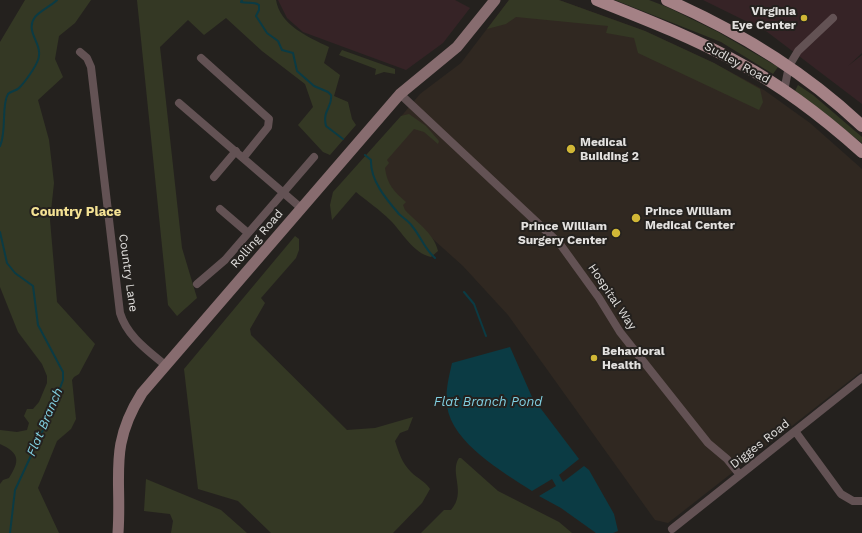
<!DOCTYPE html>
<style>
body{margin:0}
canvas{display:block;background:#24211e}
</style>
<canvas width="862" height="533"></canvas>
<script>
const ctx = document.querySelector('canvas').getContext('2d');
ctx.lineJoin = 'round';
function fill(path, color) { ctx.fillStyle = color; ctx.fill(path, 'evenodd'); }
function trace(path, color, width, dash) { ctx.strokeStyle = color; ctx.lineWidth = width; ctx.lineCap = dash ? 'butt' : 'round'; ctx.setLineDash(dash || []); ctx.stroke(path); }
function drawText(font, color, halo, rows, align = 'center') {
  ctx.font = font + ' "Work Sans",sans-serif'; ctx.lineWidth = 4; ctx.setLineDash([]); ctx.textBaseline = 'middle'; ctx.strokeStyle = halo; ctx.fillStyle = color; for (const [text, x, y, turn = 0] of rows) {
    ctx.save(); ctx.translate(x, y); ctx.rotate((+turn || 0) * Math.PI / 180); ctx.textAlign = isNaN(turn) ? turn : align; if (halo) ctx.strokeText(text, 0, 0); ctx.fillText(text, 0, 0); ctx.restore();
  }
}
fill(new Path2D(`
 M278,0H455L470,8L443,43L406,70L303,32L287,18Z
 M703,0H862V53L848,66L862,55V104L766,31Z`), '#362326');
fill(new Path2D(`
 M509,0H559L645,31L714,63L764,90L810,123L862,169V371L668,523L655,520L508,315L463,266L356,170L420,94L461,63Z`), '#302821');
fill(new Path2D(`
 M25,0H91L75,23L59,36L55,59L63,77L38,100L49,140L54,183L50,220L57,302L95,344L79,374L74,377L72,380L76,419L71,429L57,441L38,488L59,533H0V484L3,480L9,478C20,461 20,453 0,444V430L17,432L27,430L29,423L24,416L27,409H33L39,402L47,383V376L42,364L18,332L0,287V42Z
 M137,0H276C280,25 308,37 329,47L324,63L340,75L334,96L348,102L352,119L356,125L330,155L323,152L298,125L313,107L305,84L262,51L226,18L204,35L188,20L160,47L182,248L197,298L177,316L168,305Z
 M509,0H559L645,31L714,63L760,89L763,102L759,110L638,53L634,38L606,33L608,26L516,17L506,24L487,29Z
 M615,0H649L667,7L718,32L778,67L773,74L721,42Z
 M342,50L395,69V74L384,72L375,75L376,69L339,55Z
 M798,85L813,95L862,137V143L795,91Z
 M409,114L426,126L439,141L438,144L424,132L414,129L387,160L389,163L385,168C387,184 394,192 406,202L403,205L405,210C416,222 434,233 438,251L431,257C413,253 402,232 390,220C380,210 367,201 356,192L332,220L330,205L333,192L401,116Z
 M295,236L299,239V250L296,258L261,298L265,303L250,329L251,335L347,430L375,428L413,417L408,430L400,433L395,441C399,453 402,463 411,472C418,479 425,481 430,489L422,503L393,533H271L238,501L198,489L184,369Z
 M459,458H461L498,491L559,522L572,533H421L444,510H451C467,492 449,473 459,458Z
 M146,479L221,510L247,533H171L173,521L170,514L144,511Z`), '#343824');
fill(new Path2D(`
 M510,347L532,397L579,459L559,475L563,482L584,466L589,470L614,514L618,531L613,533H596L561,508L539,496L556,486L552,479L532,491C503,472 452,443 447,406C445,391 449,377 452,363Z`), '#0b3b44');
trace(new Path2D(`
 M242,0L241,2C248,4 253,1 259,5V10L256,16L267,33L278,41L282,50L293,53L297,71L314,86L328,92L331,95C333,107 322,110 326,126L343,139
 M0,146C7,131 1,105 8,94C11,91 16,91 19,88C25,82 35,68 38,60C44,44 24,32 35,17C41,10 51,6 57,0
 M365,155L371,160C370,180 386,199 399,214C403,218 409,221 412,226C422,238 423,247 435,258
 M0,232L7,263L15,273L33,286L38,325L63,372V380L50,415L15,490L10,533
 M464,292L474,304L486,336`), '#0b3b44', 2);
trace(new Path2D(`
 M80,52L87,58L91,67L120,313C127,336 147,350 165,365
 M201,58L269,119L268,127L243,158
 M784,91L789,66L798,51L833,18
 M400,94L560,244L599,298L620,332L708,443L727,459L740,475
 M179,103L301,208
 M214,177L236,151
 M220,209L248,233
 M197,284L225,260L314,157
 M795,431L841,494L853,501H861
 M672,529L862,378`), '#635254', 8);
trace(new Path2D(`
 M118,533C122,475 108,447 142,393L400,94L457,47L495,0`), '#876c6f', 11);
trace(new Path2D(`
 M597,0C645,19 694,38 739,63C784,87 824,118 862,152
 M667,0C738,31 805,72 862,126`), '#a48185', 12);
for (const [x, y, r, color] of [
 [804,18,4,"#d1b736"],
 [571,149,5,"#d1b736"],
 [636,218,5,"#d1b736"],
 [616,233,5,"#d1b736"],
 [594,358,4,"#d1b736"]
]) { const dot = new Path2D(); dot.arc(x, y, r, 0, 2 * Math.PI); ctx.fillStyle = color; ctx.fill(dot); trace(dot, '#24211e', 1.5); }
drawText('bold 12px', '#e3e1df', '#24211e', [
 ["Virginia",796,11,"right"],
 ["Eye Center",796,25,"right"],
 ["Medical",580,142],
 ["Building 2",580,156],
 ["Prince William",645,211],
 ["Medical Center",645,225],
 ["Prince William",607,226,"right"],
 ["Surgery Center",607,240,"right"],
 ["Behavioral",602,351],
 ["Health",602,365]
], 'left');
drawText('12px', '#e3e1df', '#24211e', [
 ["Sudley Road",737,63,29],
 ["Rolling Road",257,239,-49],
 ["Country Lane",128,273,82],
 ["Hospital Way",612,297,56],
 ["Digges Road",760,444,-38]
]);
drawText('bold 13px', '#f4e294', '#24211e', [
 ["Country Place",76,212]
]);
drawText('italic 13px', '#81d0e2', '#24211e', [
 ["Flat Branch Pond",488,402],
 ["Flat Branch",45,422,-67]
]);
</script>
